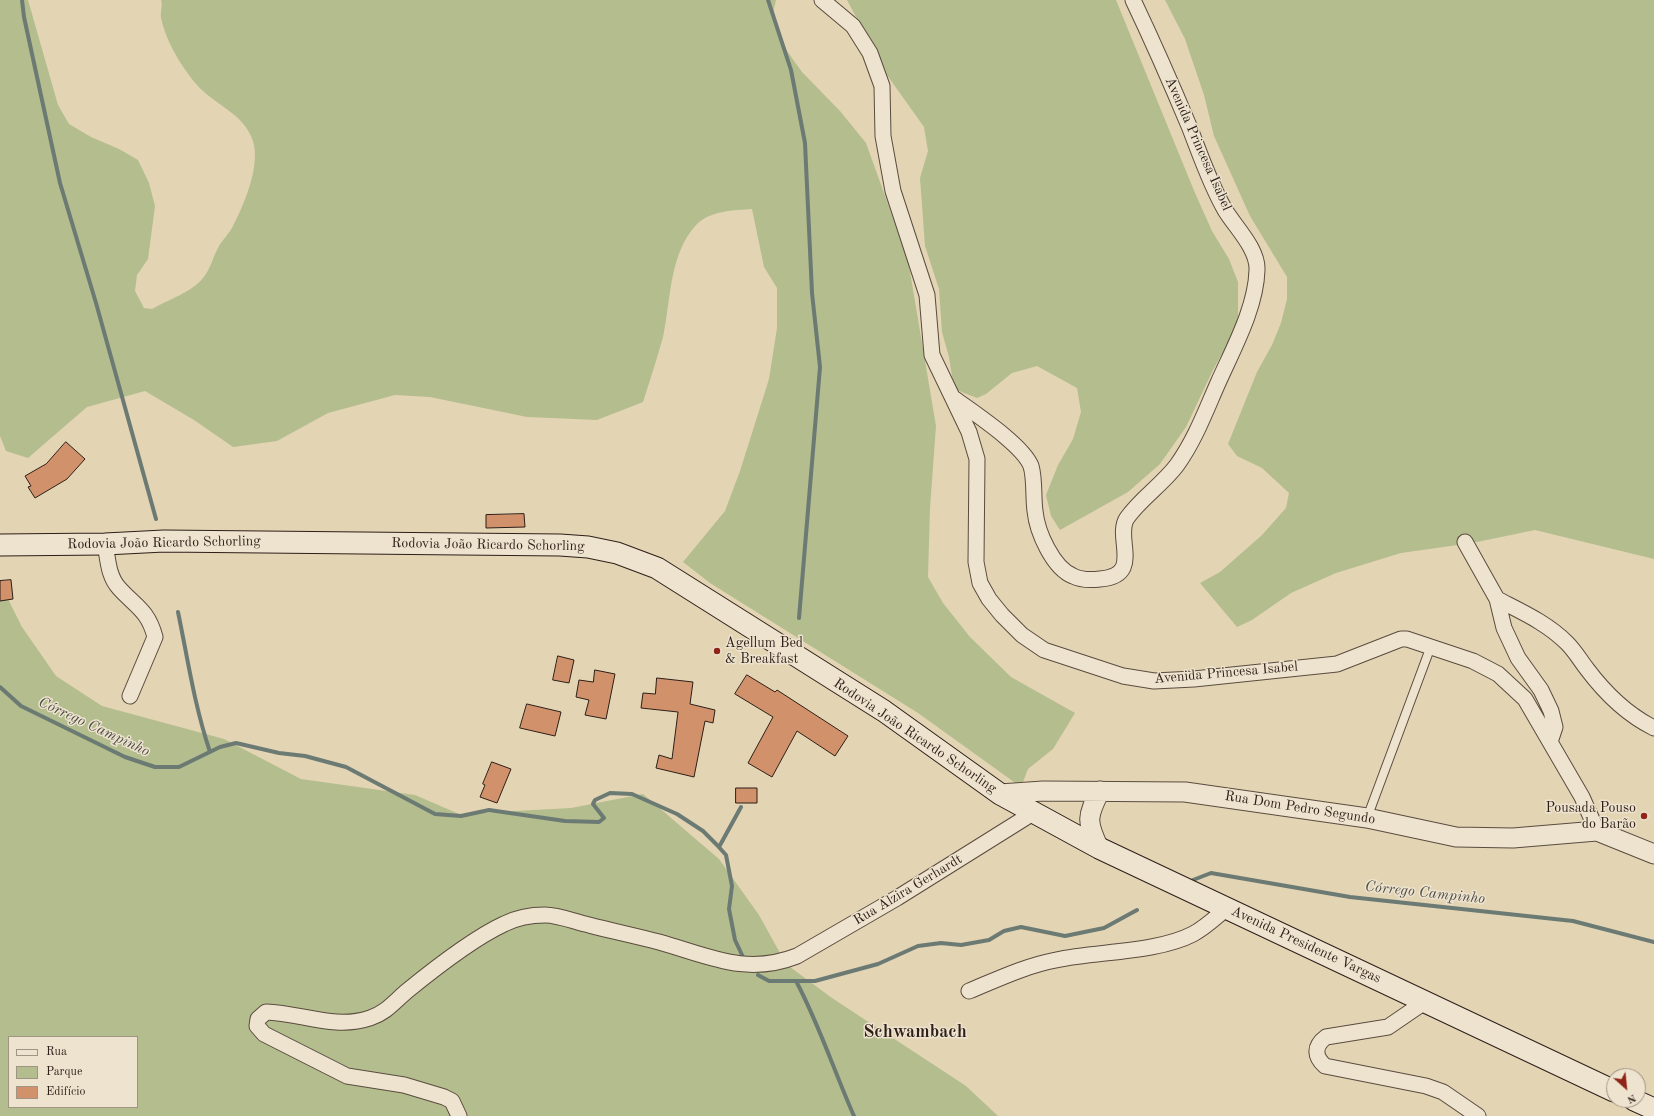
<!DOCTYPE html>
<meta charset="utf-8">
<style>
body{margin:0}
#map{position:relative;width:1654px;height:1116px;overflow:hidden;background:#e3d4b4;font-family:"Old Standard TT",serif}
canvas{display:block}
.legend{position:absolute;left:8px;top:1036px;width:130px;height:72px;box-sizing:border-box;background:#ede3ce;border:1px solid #a09485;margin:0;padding:5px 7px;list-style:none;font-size:12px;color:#2d1e18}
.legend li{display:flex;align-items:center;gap:8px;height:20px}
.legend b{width:20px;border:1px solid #a09485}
.north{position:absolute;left:1606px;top:1068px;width:40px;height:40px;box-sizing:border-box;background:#ede3ce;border:1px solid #a09485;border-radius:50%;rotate:153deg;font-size:11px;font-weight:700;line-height:16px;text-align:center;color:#2d1e18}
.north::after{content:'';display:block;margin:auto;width:14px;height:18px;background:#8f2418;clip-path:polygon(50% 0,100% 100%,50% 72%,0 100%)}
</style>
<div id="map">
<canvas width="1654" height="1116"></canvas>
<ul class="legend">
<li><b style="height:5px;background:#ede3ce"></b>Rua</li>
<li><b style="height:11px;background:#b4bd8d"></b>Parque</li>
<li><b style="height:11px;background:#d1916a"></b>Edifício</li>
</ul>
<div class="north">N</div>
</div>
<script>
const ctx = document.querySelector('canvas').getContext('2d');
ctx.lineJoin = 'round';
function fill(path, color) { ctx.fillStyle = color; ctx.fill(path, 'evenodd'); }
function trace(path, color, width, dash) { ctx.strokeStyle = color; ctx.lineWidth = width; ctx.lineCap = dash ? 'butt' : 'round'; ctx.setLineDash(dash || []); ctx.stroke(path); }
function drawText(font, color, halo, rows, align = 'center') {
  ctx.font = font + ' "Old Standard TT",serif'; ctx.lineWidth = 3; ctx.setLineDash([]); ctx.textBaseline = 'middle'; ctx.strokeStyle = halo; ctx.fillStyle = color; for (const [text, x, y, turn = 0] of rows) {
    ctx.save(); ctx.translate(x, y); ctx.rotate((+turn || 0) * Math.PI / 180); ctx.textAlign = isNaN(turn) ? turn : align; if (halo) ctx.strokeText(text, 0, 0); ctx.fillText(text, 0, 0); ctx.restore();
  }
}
fill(new Path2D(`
 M0,0H28L58,105L69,124L91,137L119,149L138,160L149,183L155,206L148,259L137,275L135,291L144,308L152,309C169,299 191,293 203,278C210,270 213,257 218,248C222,240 229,234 233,226C245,203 263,160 251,136C241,114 219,106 203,91C185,74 166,42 161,18C160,12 163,6 161,0H776L772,17L787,51L802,72L840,111L866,143L908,260L936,426L930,508L928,577L943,603L970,637L1011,677L1075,713L1053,749L1028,769L1021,787L918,713L710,583L683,562L725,511L740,471L769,379L777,328V288L764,267L752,209C735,210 710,211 697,224C669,253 671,300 663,337C657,359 650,380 643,402L597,420L527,417L430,397L395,395L328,413L277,441L233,447L194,420L145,391L87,407L28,458L6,451L0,436Z
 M847,0H1116L1195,193L1212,231L1229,259L1238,282V325L1213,370L1186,427L1160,464L1128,492L1060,530L1051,516L1046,495L1058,465L1073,439L1081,412L1077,388L1037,366L1012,373L986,394L977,398L954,389L949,357L942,332L939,289L925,246L920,178L928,151L924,127L887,75Z
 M1165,0H1654V559L1535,530L1472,543L1401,553L1336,573L1291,593L1252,620L1237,627L1200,583L1220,572L1262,535L1286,508L1289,493L1262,468L1237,456L1228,444L1257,372L1272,345L1281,323L1287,299V277L1250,216L1214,136L1204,95L1185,39Z
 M0,583L22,627L56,676L102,706L224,739L301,779L415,795L459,814L571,808L643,794L719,859L759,915L786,964L832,998L966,1086L998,1116H0ZM9,1037H137V1107H9Z`), '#b4bd8d');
trace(new Path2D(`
 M22,0L24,17L60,183L96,303L156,519
 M768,0L791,70L805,143L812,293L820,367L799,618
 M178,612C188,660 194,704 210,752
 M0,687L21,706L125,757L155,767H179L220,747L236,743L279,753L305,756L346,767L435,814L461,816L489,810L565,821L599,822L604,818L593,804L595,800L610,793L632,794L677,814L703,831L717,845L726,855L732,886L729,909L735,940L743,957
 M719,847L741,807
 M1193,880L1211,873L1350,897L1573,921L1654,942
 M758,975L769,981H815L878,964L918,946L941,943L961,945L989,940L1004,931L1021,927L1065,936L1104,928L1137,910
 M796,981C819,1024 834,1071 854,1116`), '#6c7a74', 4);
const building = new Path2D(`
 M66,442L85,459L67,479L35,498L28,487L31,486L25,476L46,464Z
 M524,514L525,527L486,528V515Z
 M11,580L13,599L0,601V581Z
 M558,656L574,660L569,683L553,680Z
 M595,670L615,674L606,719L585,715L589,700L576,697L579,680L593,682Z
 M747,675L775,692L777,690L848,736L835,756L797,731L772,777L748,763L773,717L735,694Z
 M657,678L693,682L690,704L715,710L713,723L705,721L694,777L656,768L659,755L672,759L678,712L641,708L643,693L655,694Z
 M527,704L561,712L555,736L520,728Z
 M492,762L511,769L497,803L480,797L485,785L483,784Z
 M736,788H757V803H736Z`);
fill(building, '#d1916a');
trace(building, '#2d1e18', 1);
const service = new Path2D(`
 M1367,818L1431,646`);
const minor = new Path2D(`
 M822,0L853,26L870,53L882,86L883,136L893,191L927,295L932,355L969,432L977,459L976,562L980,583L989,599L1002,615L1022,635L1044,650L1123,676L1154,681L1194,679L1337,664L1401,639H1407L1473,661L1498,674L1525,699L1582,797L1597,831
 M955,399C974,413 1023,445 1031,466C1035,479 1033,497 1035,511C1037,532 1053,568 1073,576C1081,580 1092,580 1100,579C1144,576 1114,537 1127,518C1141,498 1163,484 1177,465C1195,440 1206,410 1218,383C1233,349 1256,308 1257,270C1258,249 1236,228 1225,210C1210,184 1200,154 1189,126C1171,83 1153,42 1133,0
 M1465,542L1497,599L1504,628L1518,658L1541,690L1551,711L1555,727L1550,742
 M105,544C108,559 108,576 119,588C135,606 148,610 155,637L130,696
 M1497,599C1522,612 1547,623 1567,643C1575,651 1580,660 1587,669C1605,693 1628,715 1654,728
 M969,991C998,979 1025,966 1056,960C1097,951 1156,953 1193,934C1206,927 1216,917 1227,908
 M1426,1001L1388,1027L1326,1037C1314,1046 1314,1056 1325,1066L1426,1086L1443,1092L1478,1116
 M459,1116L452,1101L444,1097L404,1085L347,1076L264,1034L257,1026L258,1019L266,1012C302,1013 334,1030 370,1018C386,1013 395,1001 407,991C434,969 472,939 504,924C516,918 531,915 545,915C559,915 575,922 589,925C612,931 636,936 659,942C709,956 746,976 797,956L897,898L1033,813`);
const tertiary = new Path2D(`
 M1000,794L1043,791L1185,792L1367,818L1456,837L1513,838L1597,831L1654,854
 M1099,848C1086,822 1087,816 1100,791`);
const secondary = new Path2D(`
 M0,545L105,544L164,541L560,545L588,547L617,553L657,568L884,711L1000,794L1099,848L1614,1091
 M1634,1100L1654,1109`);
trace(service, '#5a4c3f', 10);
trace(minor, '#5a4c3f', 17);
trace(tertiary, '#5a4c3f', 21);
trace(secondary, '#2d1e18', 23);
trace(service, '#ede3ce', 8);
trace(minor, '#ede3ce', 15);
trace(tertiary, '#ede3ce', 19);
trace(secondary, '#ede3ce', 21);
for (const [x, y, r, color] of [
 [717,651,4,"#8f2418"],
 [1644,816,4,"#8f2418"]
]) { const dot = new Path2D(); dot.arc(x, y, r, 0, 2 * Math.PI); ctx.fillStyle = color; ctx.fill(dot); trace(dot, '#ede3ce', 1.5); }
drawText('14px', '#2d1e18', '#ede3ce', [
 ["Avenida Princesa Isabel",1198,144,66],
 ["Rodovia João Ricardo Schorling",164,543,-1],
 ["Rodovia João Ricardo Schorling",488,545,1],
 ["Avenida Princesa Isabel",1226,673,-5],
 ["Rodovia João Ricardo Schorling",915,736,34],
 ["Rua Dom Pedro Segundo",1300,808,9],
 ["Rua Alzira Gerhardt",908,890,-31],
 ["Avenida Presidente Vargas",1306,945,25]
]);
drawText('14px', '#2d1e18', '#ede3ce', [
 ["Agellum Bed",725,643],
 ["& Breakfast",725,659],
 ["Pousada Pouso",1636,808,"right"],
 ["do Barão",1636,824,"right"]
], 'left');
drawText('italic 15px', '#4c4c46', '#ede3ce', [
 ["Córrego Campinho",94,727,25],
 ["Córrego Campinho",1425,893,6]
]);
drawText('bold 18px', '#2d1e18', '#ede3ce', [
 ["Schwambach",915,1032]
]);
</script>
